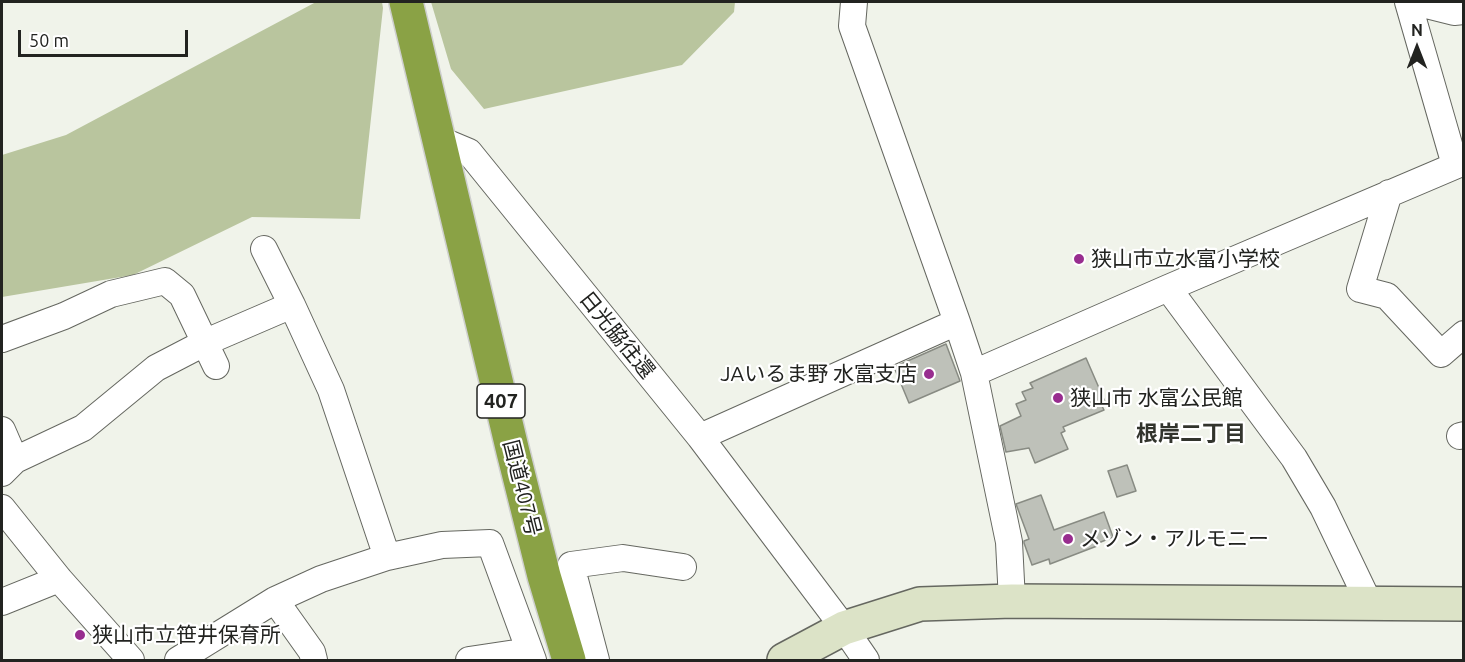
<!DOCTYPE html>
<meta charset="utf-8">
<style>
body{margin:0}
#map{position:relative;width:1465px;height:662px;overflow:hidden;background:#f0f3ea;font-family:Ubuntu,sans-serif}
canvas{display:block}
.frame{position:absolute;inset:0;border:3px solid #222320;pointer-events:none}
.north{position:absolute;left:1387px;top:18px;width:60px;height:60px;-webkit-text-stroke:4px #fff;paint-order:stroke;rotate:0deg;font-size:16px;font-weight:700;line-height:24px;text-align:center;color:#222320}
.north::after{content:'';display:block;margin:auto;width:21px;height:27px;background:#222320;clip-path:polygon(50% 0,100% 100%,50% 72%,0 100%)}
.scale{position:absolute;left:18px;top:30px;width:170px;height:27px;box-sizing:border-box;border:3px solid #222320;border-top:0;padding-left:8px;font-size:18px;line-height:21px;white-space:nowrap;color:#222320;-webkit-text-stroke:4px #fff;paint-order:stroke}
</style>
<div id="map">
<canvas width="1465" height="662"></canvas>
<div class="frame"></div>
<div class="north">N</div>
<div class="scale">50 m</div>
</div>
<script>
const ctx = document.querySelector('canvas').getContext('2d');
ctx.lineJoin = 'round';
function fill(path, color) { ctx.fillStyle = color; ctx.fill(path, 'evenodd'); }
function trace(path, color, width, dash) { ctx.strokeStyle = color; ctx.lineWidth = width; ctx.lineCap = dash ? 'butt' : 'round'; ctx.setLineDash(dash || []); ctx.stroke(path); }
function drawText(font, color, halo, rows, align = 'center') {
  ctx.font = font + ' Ubuntu,"Noto Sans JP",sans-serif'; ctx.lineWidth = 4.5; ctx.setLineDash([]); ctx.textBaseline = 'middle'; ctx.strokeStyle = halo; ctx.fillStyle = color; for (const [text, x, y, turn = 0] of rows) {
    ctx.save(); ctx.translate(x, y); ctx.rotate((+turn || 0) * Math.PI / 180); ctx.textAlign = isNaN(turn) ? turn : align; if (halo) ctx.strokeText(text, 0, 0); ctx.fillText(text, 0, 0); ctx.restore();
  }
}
fill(new Path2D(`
 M316,2H382L383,8L360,219L252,217L133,275L2,297V155L66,135Z
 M431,2H735L734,12L682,65L484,109L451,69Z`), '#b9c59e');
const building = new Path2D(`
 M946,344L960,381L909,403L894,367Z
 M1086,358L1106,404L1102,406L1104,410L1063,427L1065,431L1061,433L1068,449L1035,463L1029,448L1006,452L1000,426L1021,416L1016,404L1026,400L1022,392L1033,388L1030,383Z
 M1127,465L1136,491L1117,497L1108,471Z
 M1041,495L1054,530L1104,512L1113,537L1096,544L1097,546L1050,564L1049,559L1032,565L1024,543V541L1029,539L1016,504Z`);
fill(building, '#bec1b9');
trace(building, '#888b83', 1.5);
const street = new Path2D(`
 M854,2L852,26L957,322L974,373L1009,542L1012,601
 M1408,2L1455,165
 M1414,2L1454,12L1464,11
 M438,139L469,152L700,437L844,628L866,660
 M1389,193L1360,289L1387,296L1441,354L1464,334
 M264,249L292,305L331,390L387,557
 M1168,288L1294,458L1323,507L1369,603
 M2,339L64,316L111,294L165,281L182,295L216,366
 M974,373L1168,288L1464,162
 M2,430L15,460
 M1460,436L1464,435
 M700,437L957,322
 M2,473L15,460L83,428L156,368L206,342L292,305
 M2,508L59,579L131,660
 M275,600L312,652L314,660
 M2,602L59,579
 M178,660L275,600L321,579L387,557L442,545L490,543L533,660
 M469,660L529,651
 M596,660L571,565L623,558L683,567`);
const secondary = new Path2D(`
 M784,660L844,628L920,604L1012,601L1464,604`);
const highway = new Path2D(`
 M406,2L513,452L544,576L569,660`);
trace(street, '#656760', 28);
trace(secondary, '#656760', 36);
trace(highway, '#cecfce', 36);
trace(street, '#fff', 26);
trace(secondary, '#dce3c7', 33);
trace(highway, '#8aa245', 33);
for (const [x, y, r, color] of [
 [1079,259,6,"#982d8f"],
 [929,374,6,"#982d8f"],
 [1058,398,6,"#982d8f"],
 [1068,539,6,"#982d8f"],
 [80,635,6,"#982d8f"]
]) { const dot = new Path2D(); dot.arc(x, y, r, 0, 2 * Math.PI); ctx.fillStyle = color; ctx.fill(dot); trace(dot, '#fff', 2); }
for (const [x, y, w] of [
 [501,401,48]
]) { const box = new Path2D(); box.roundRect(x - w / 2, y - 17, w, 34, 4.5); ctx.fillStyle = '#fff'; ctx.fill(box); trace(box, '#222320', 1.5); }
drawText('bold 20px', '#222320', null, [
 ["407",501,401]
]);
drawText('21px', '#222320', '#fff', [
 ["狭山市立水富小学校",1091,259],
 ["JAいるま野 水富支店",917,374,"right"],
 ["狭山市 水富公民館",1070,398],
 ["メゾン・アルモニー",1080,539],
 ["狭山市立笹井保育所",92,635]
], 'left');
drawText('21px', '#222320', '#fff', [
 ["日光脇往還",617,335,51],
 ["国道407号",522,488,76]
]);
drawText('bold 22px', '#32342d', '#fff', [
 ["根岸二丁目",1191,434]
]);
</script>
